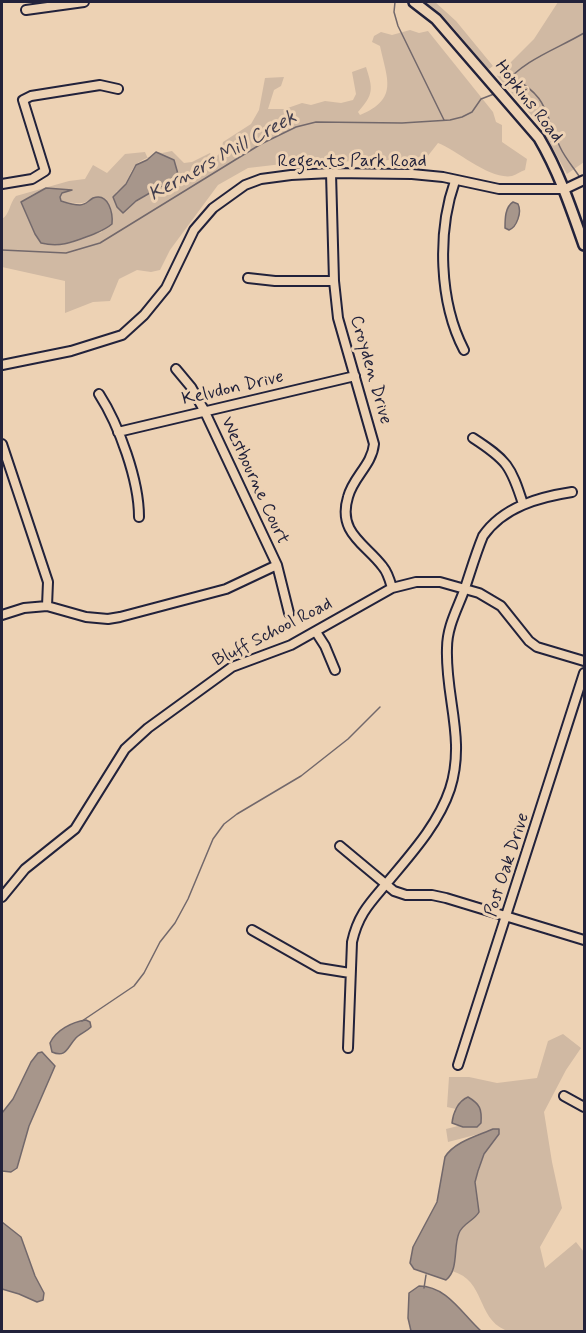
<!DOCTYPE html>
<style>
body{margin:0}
#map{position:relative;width:586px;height:1333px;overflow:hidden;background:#edd2b4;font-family:Mynerve,sans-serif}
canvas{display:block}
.frame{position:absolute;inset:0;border:3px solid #22223b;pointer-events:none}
</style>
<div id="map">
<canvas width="586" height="1333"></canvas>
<div class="frame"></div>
</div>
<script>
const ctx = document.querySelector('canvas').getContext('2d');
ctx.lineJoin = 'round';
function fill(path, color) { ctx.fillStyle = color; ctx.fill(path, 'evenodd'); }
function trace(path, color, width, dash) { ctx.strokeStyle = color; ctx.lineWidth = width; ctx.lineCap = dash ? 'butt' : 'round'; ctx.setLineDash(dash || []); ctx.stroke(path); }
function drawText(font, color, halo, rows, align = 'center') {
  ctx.font = font + ' Mynerve,sans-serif'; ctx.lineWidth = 6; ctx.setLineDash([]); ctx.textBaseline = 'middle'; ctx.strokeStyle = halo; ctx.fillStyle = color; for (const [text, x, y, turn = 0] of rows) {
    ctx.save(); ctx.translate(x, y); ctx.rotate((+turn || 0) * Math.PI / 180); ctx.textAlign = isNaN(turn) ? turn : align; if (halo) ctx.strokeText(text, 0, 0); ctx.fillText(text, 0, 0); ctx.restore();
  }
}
fill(new Path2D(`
 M422,2H435L456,21L493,66L489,69L485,66L451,25Z
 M558,2H584V162L567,174L540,125L497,76L534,39Z
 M410,30L419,33L428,31L493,112L496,122L502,125V142L527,159L525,170C521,171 516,175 512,176C490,180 458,151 438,143L427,157L394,160L291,163L248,168L218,185L170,250L160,270L151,272L137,270L119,279L110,301L93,302L65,313V281L2,267V219C10,214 9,204 16,196L69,181L85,179L93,165L107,173L125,154L145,152L148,159L157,152L162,153L172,151L184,163L192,162L210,153L214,160L221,151L223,142L251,124L259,110L265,78L284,77L281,86L274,90L268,109H285L302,103L311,105L325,101L341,103L353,100L356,94L352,72L366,67C373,89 374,94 358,112L360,115C399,99 387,79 380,46L372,42L374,36L381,32L392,35ZM161,154L167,157L174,179L129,206L116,192C130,185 127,174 136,165C141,159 154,155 161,154ZM51,188L70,190L62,193L60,197L61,201C79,204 80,205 96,198L102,232C78,238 67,250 41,243L35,234L25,211Z
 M563,1034L581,1048L566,1070L544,1112L552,1162L562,1208L540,1247L545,1268L576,1242L584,1252V1331C571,1331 514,1333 505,1330C476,1317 486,1281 452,1271L458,1234L462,1227L479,1212L475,1182L484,1154L498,1129L448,1142L446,1129L458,1126L477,1127V1102L465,1098L456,1109L447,1107L449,1077H469L497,1083L537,1078L548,1041Z`), '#d0b9a3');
const water = new Path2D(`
 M156,152L174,160L178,174L174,179L136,201L123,213L117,207L113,197L126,184L136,165L147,160Z
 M46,188L72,190L62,193L60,197L61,201C67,203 75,205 80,205C86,205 88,201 93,198C109,192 113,214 112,224C106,229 101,231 94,234C75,241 62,248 41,243L35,234L21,202Z
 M513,202L518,204C522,212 517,227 509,230L505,228C505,219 505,207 513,202Z
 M86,1020L90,1022L91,1027C86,1032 79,1034 75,1039C67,1048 66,1058 52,1052L50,1043C56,1030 72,1022 86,1020Z
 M42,1052L55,1066L29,1126L17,1168L11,1172L2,1171V1113L13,1099L31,1062L38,1053Z
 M468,1097C480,1104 482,1109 481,1123L477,1127H463L452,1123C453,1113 458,1101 468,1097Z
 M493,1129H499V1134L484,1154L478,1171L475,1182L479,1212C474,1221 463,1223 459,1233C453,1247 459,1270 446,1280L414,1269L410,1263L413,1247L437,1202L445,1157C454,1142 477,1136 493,1129Z
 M2,1222L21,1237L35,1276L44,1293L43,1300L37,1302L19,1294L2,1289Z
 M419,1286C447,1286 462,1314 481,1331H411L408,1318L409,1293Z`);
fill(water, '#a7968b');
trace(water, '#72686b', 1.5);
trace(new Path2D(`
 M395,2L394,12L398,26L444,120
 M511,76C550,99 543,110 560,147C565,158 574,168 581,179
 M504,85C523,60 557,49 584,33
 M2,250L66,253L100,243L261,144L296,127L316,122L402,123L450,120L462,117L472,112L481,99L494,94
 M82,1021L134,986L144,973L160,942L175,923L188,899L213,839L224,824L237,814L301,776L348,739L380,707
 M424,1288L426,1275`), '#72686b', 1.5);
const minor = new Path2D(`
 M26,10L84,2
 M331,173L334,281L338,318L374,444C372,465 353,477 348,497C337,533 366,544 383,567C388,573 390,581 392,588
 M455,181C437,232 439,302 464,350
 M2,184L32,179L45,171L23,100L31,96L100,85L118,89
 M248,278L275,281H334
 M2,365L71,351L122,335L144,315L166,288L194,230L213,208L245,185L261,179L291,175L331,173L412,174L443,177L499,189H565L584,180
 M176,369L191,387L204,410L277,565L289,613
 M99,394C119,425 139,480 139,517
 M118,432L355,376
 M473,438C507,460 511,466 523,504
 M2,444L48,582L47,606
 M2,615L24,608L47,606L86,617L108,619L120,617L226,589L277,565
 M316,632L325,646L335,670
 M340,846L394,891L406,895H432L446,898L584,940
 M2,897L25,869L75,829L125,749L148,728L232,667L291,645L392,588L416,582H440L479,593L501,606L529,641L537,647L584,661
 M252,930L319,968L350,973
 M348,1048L352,942C358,915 369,904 386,884C410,855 438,825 450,789C466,739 445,697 447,648C447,626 458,608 465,588C471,570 476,553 483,536C503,507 539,497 572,492
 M458,1065L584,673
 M564,1096L584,1107`);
const major = new Path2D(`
 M414,2L436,19L539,138C559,172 571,208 584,245`);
trace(minor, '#22223b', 12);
trace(major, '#22223b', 14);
trace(minor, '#edd2b4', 8);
trace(major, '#edd2b4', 9);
drawText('18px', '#22223b', '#edd2b4', [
 ["Hopkins Road",528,102,52],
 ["Regents Park Road",352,162],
 ["Croyden Drive",370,370,74],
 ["Kelvdon Drive",233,389,-13],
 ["Westbourne Court",254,481,65],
 ["Bluff School Road",273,633,-27],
 ["Post Oak Drive",508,865,-72]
]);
drawText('italic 20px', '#433f4f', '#edd2b4', [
 ["Kerners Mill Creek",223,157,-29]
]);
</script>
